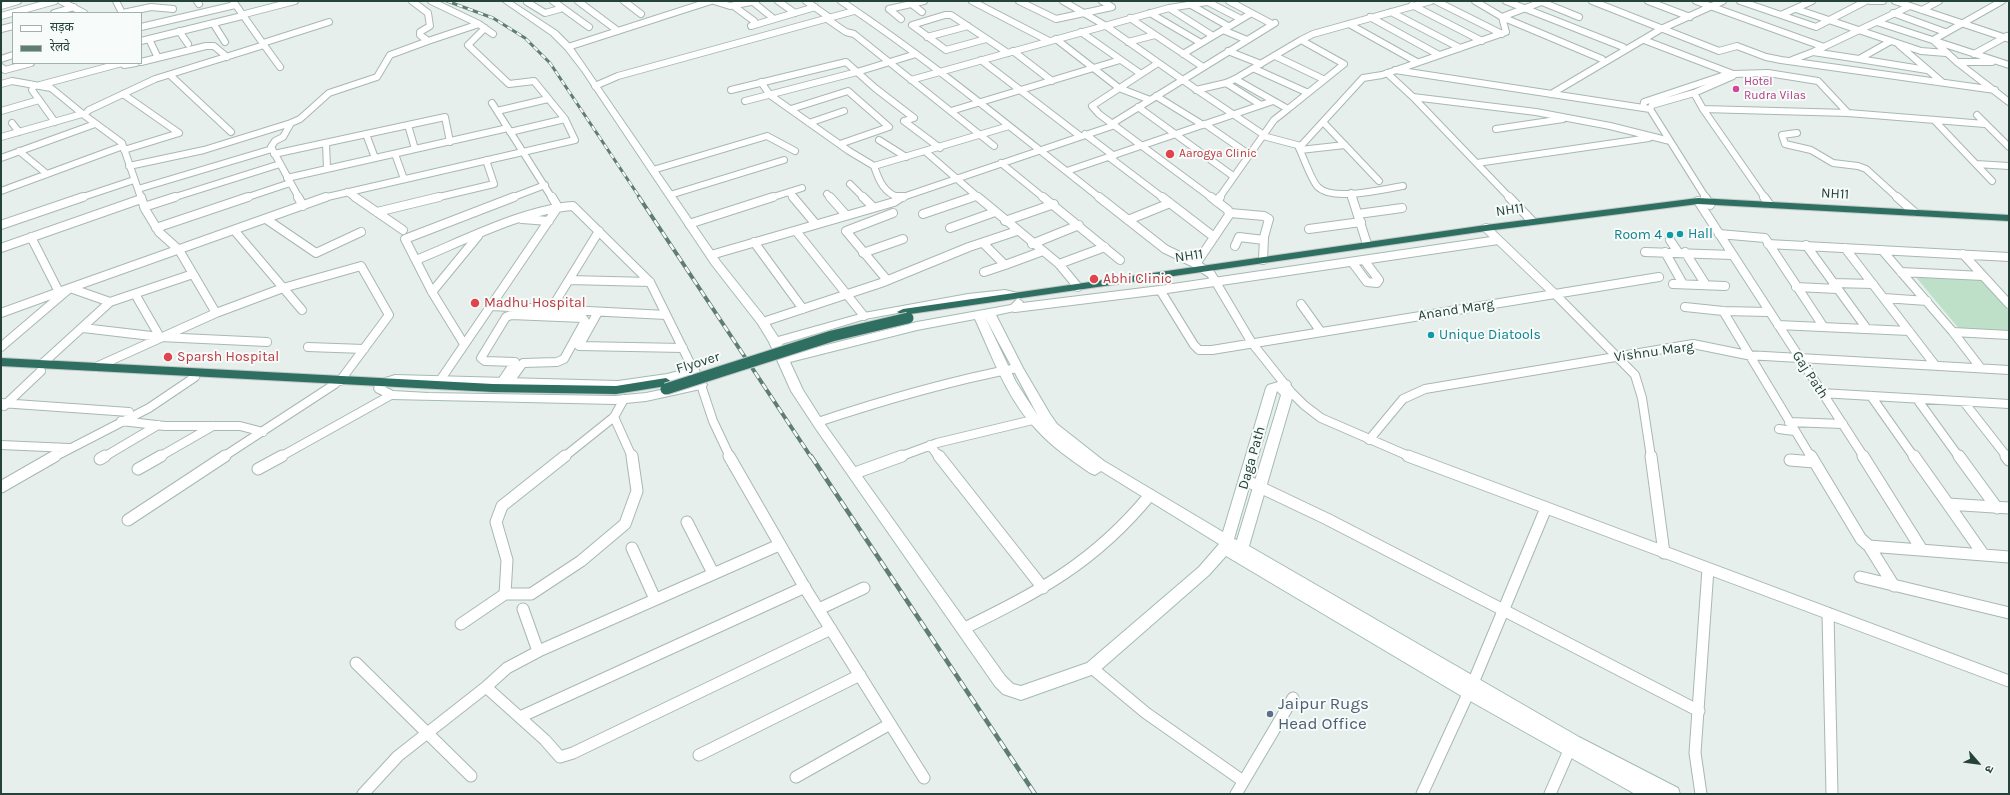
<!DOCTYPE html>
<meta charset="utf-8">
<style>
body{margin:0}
#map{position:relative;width:2010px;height:795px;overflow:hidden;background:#e6efeb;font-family:Karla,"Noto Sans Devanagari",sans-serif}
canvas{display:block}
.frame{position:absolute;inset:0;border:2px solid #24423a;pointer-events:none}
.legend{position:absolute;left:12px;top:12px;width:130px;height:52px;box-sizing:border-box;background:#f7fbf9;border:1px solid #a3b1ad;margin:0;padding:5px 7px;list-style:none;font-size:12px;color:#24423a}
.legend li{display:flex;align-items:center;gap:8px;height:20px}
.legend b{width:20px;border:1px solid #a3b1ad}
.north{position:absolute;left:1958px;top:743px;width:40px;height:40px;-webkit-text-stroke:3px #f7fbf9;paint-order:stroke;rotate:118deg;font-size:11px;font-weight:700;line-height:16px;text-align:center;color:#24423a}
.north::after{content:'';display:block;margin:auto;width:14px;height:18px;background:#24423a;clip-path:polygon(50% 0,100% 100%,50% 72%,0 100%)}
</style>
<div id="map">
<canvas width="2010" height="795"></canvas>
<div class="frame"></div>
<ul class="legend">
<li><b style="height:5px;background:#fff"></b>सड़क</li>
<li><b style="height:5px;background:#5f7d75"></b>रेलवे</li>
</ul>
<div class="north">उ</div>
</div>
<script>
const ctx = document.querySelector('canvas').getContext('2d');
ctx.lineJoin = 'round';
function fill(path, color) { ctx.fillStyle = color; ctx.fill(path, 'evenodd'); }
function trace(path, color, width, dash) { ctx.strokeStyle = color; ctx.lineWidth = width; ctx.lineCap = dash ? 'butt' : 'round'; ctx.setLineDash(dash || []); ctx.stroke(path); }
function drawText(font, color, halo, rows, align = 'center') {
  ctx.font = font + ' Karla,sans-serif'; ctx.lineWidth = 4; ctx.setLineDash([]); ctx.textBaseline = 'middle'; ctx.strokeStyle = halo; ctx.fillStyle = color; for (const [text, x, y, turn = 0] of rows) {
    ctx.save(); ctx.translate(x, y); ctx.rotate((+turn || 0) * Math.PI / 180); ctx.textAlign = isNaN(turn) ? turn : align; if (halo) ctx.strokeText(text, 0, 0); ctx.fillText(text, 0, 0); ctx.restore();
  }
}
fill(new Path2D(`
 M1915,276L1981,280L2009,311V333L1960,330Z`), '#bfe0c8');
const streetFar2 = new Path2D(`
 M61,1L84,13
 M116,1L122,13
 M197,1L199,4
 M431,1L479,24L493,34
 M553,1L589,27
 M578,1L618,31
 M624,1L641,14
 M714,1L730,6L756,1
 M778,1L795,13
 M806,1L830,18
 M841,1C931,61 1015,131 1100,198
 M972,1L1049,41
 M1019,1L1056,19L1112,7L1102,1
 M1063,1L1106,26L1197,90L1264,135
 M1229,1L1272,24
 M1436,1L1502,34
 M1506,1L1623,47
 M1592,1L1719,51L1737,46L1766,57L1781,60L1995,90
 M1648,1L1690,17
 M1696,1L1824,47
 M1740,1L1781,15L1812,1
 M1870,1H1883
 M1895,1L2009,39
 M2002,1L1933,40L1957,62L2009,102
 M527,2L545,13L560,9
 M753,2L774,19
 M909,2L922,12
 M1208,2L1241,19
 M1542,2L1579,17
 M1191,5L1228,26
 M1412,5L1482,41
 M1,6L18,1
 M735,7L754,21
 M1169,8L1213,1
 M889,9L924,1
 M889,9L901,19
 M1796,9L1921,51L1946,53
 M1922,10L1939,1
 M1391,12L1460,48
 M54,13L74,7
 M123,13L151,7L173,9
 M1150,13L1201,43
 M1893,13L1945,32
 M241,15L295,1
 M1781,15L1816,27L1866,1
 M1,16L55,1
 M1370,17L1439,55
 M1502,17L1602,59
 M1502,17L1544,1
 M1130,18L1203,67
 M827,19L846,32L854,34L994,146
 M1877,22L2009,65
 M213,23L225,42
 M1349,24L1417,62
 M751,26L815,7
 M141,27L235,5
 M1,29L13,26
 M1223,30L1247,40
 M179,31L188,44
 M1081,32L1141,74
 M927,37L968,26
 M149,39L158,58
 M986,39L946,50L912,25L945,15H951L1008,53
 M1056,39L1119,88L1150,100
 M1301,40L1313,34L1431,1
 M1301,40L1344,64L1288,109L1235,79Z
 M1644,40L1733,74L1768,73L1818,81L1848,113
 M141,41L242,16
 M428,41L479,24
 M1128,42L1155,35
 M263,43L329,22
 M264,45L280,67
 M1899,45L1942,82
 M568,47L711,1
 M1013,51L1052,81
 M1228,51L1261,64
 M1813,52L1859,59L1891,41
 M1183,54L1250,14
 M1974,54L2007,36
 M1275,56L1323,79
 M1,59L13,55
 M1859,59L1927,70
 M981,60L1080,136
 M1792,60L1813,52L1910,6
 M141,62L206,46H214L227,57
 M1957,62H1992
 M122,63L124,65L136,63
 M1158,63L1092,106L1099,114L1212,198
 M1,67L5,70L31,63
 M1255,69L1306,92
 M1395,70L1650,109L1706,198
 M1387,73L1413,97L1536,112L1610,126L1670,141
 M170,75L231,132
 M1235,79L1226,83L1261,105
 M911,80L1169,8L1213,36
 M761,82L770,95L849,151L874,166L1009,126
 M1,84L12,81L51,88L84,115
 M34,85L32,90L55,122
 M40,85L122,63
 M595,86L618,76L854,11
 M731,90L846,62L875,88L914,118L904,121
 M1196,90L1226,83
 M1694,93L1703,109L1765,198
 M123,94L179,133
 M1551,94L1661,29L1723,1
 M1156,96L1203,125
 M1413,97L1510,198
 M745,101L857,72L916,54
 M492,103L552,198
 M1138,107L1233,176
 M1643,108L1644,102L1728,74H1733V76L1694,93L1652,105L1650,109
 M791,109L848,91L889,127L840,144
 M1703,109L1848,113L1985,124
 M1,111L39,100
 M497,111L548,99
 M951,111L1120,60
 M1977,115L2009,147
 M1934,120L1992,181
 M904,121L940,148
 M1323,122L1379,181
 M12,123L19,132
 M291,123L283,137L275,141L271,147L299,198
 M809,123L844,111
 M1113,123L1275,23
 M1205,124L1250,155
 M408,125L415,149
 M1496,129L1563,119
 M510,132L565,119
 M1797,133L1782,135L1785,144L1811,150L1833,163L1858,166L1866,169L1898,198
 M366,134L375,158
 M1085,134L1114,156
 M1263,136L1301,146
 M1,137L82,114
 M879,140L906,157
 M326,143L327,169
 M124,150L179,133
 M1300,150L1345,145
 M19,151L47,174
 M926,152L979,198
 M274,154L445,117L450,142
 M395,154L404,179
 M1109,157L1163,198
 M1,158L95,124
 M1001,163L1044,198
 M1477,163L1649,138
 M1976,164L2009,166
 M129,166L204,150L291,123L300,119L329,93L377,77L390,55L428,41L420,35V32L430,26L428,13L412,1
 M874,166C879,181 884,193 900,198L1115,125
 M653,170L767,136L795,151
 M1067,171L1273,101
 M287,178L508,128
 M850,184L864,198
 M1403,186C1384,189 1333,202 1318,187C1312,182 1303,156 1299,148L1363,78L1382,75L1506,32L1502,17L1475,1
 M138,189L272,149
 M1,191L123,146
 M347,192L356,198
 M789,192L794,198
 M1351,193L1353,198
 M827,194L831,198
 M670,195L784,160
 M80,198L134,180
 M141,198L122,143L84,115L89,110L155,79L264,45L233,1
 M172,198L280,164
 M245,198L290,183
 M323,198L575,140L565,119L534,81L509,84L468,45L485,28
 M435,198L494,184L486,160
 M511,198L545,185
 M770,198L802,188
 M970,198L976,196
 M1219,198L1274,120L1288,109`);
const streetFar1 = new Path2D(`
 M141,197L145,209L159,232L179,250L216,313
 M298,197L303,206
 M355,197L403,230
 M552,197L558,207
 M793,197L814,222L813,225
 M830,197L846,215
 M863,197L873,207
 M897,197H903
 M978,197L1059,264L1078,287
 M1043,197L1120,260
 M1099,197L1165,249L1196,264L1211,274L1252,343L1291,392L1304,405L1321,418L1411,457
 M1162,197L1214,237
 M1352,197L1367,244
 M1509,197L1532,221
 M1705,197L1710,205
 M1764,197L1769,204
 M1897,197L1914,212
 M1698,201L1864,457
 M1217,202L1220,197
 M144,207L175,197
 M377,212L439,197
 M1230,213L1264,216L1269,219L1264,237L1263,260
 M923,214L973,197
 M1358,214L1402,208
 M266,219L316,253L361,232
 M522,219L549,221
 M1128,220L1170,203
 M1005,221L1054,204
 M689,224L773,197
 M1,225L83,197
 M156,228L248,197
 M950,228L995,212
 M1486,228L1556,295L1635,375L1642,398L1651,457
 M1309,229L1361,222
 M234,230L302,310
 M796,231L864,316
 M1719,234L1765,238L1823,326
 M31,237L59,292
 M1670,240L1678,252
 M754,242L803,309
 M983,243L1005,265L1043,251
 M1032,244L1079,225
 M1768,244L2009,257
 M1806,245L1867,329
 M1235,246L1239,237L1264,240
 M1,248L141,199
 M1845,248L1935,365
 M1882,250L1953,332
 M1645,252L1732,255
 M1665,252L1683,284
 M1685,252L1706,285
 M863,253L903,239
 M1963,254L2009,304
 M711,255L894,202L900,198
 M416,260C461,242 525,209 573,206L650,282L694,371
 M1352,262L1367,282L1377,283L1379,280L1364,260
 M1059,264L1105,247
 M1196,264L1229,215L1228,210L1211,197
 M984,272L1005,265
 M1901,272L1983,276
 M569,280L650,282
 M887,280L846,231L893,213
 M1833,283L1873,284
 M1673,284L1725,286
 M1796,287L1837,289
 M1160,290L1194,345L1199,350H1212L1659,277
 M432,292L478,236
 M135,294L160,337
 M1884,298L1927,301
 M1301,304L1321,332
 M491,306L666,315
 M1685,307L1723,311L1769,312
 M1015,308L1160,290L1498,240
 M551,309L599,231
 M1723,311L1811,457
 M598,312L579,346L683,348
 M1,313L70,288L110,302
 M763,322L881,283L969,247L1017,231
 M1778,325L1909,331
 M83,328L160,337L267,342
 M464,344L432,292L405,239L514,197
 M1,347L70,288L326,197
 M308,347L364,349
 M42,364L110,302L193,274
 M96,367L216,313L283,288L361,266L389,315L340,381
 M1980,367L1953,332L2009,335
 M441,379L558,207
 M502,381L515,362
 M510,381L523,363L557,362L564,359L585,321L583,318L511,315L506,317L481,358L485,361L515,362
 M701,385L713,421L730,457
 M1821,393L2009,404
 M1871,396L1914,457
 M1917,399L1959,457
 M1964,402L2007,457
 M1,403L129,412
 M4,406L41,371
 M614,417L632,457
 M614,417L624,399
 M121,421L165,426H240L263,432
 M818,422C884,400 949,381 1017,368
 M1789,422L1843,424
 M1779,429L1794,431
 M1369,440L1403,399L1425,389L1693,344L1747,355L2009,370
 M1,445L69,448
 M930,445L939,457
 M54,457L149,408L195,377
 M104,457L158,425
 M159,457L213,426
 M223,457L335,384
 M280,457L391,395
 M564,457L614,417
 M899,457L937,443L1041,418`);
const street = new Path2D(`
 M565,456L502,506L496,522L507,560L505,594H531L581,561L625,524L637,491L632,456
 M729,456L805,588L924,778
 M939,456L1043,588
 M1408,456L2009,681
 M1651,456L1664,553
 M1811,456L1861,539L1869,546L1894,586
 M1863,456L1922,550
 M1914,456L1948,504
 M1959,456L1997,508
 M2006,456L2009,460
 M100,459L105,456
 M1790,460L1814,462
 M138,469L161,456
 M258,469L282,456
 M855,473L902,456
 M1245,480L1327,519L1699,711
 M1,487L55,456
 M128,520L225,456
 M687,522L713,573
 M1869,546L2009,557
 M632,548L655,599
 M1983,554L1948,504L2009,508
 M1860,577L2009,613
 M523,609L538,651
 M819,609L864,588
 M1828,613L1832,794
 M461,624L505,594
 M963,629C1040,591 1094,563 1150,495
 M356,663L471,776
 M1092,668L1146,713L1243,781
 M486,687L545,740L560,757L573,753L831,629
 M520,717L805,587
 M699,755L860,675
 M796,777L890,724
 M363,794L398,756L486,687L507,668L541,650L779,545
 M1236,794L1293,698
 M1422,794L1473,683L1546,508
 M1550,794L1571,746
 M1701,794L1695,753L1708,569`);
const secondary = new Path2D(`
 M502,1H511L557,31L571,45L720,261L767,320L778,337L864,313L968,294L1005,290L1022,294L1023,296L1019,299L1023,302L1019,310L996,315L1023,368L1050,414L1057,424L1104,461L1223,532L1266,388L1268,385L1285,380L1289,381L1291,384L1288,388L1293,395L1249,546L1579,737L1678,788L1680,794H1635L1463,697L1226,556L1209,575L1097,673L1021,700L1003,694L995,686L816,429L791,391L769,342L758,324L712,265L582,71L565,49L551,35ZM1005,296L1017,299L1011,305L917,322L787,355L782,344L865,319L968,300ZM985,317L1038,416L1016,382ZM975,319C992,356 1007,399 1036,429C1051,446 1071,460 1090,473L1095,475L1101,471L1219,544L1199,567L1087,663L1021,686L1013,684L1005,676L824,423L803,390L790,362L917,330ZM1277,391L1281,395L1237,540L1234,539Z
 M694,367L698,368L707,385L705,388L646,401L615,404L391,399L376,392L374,389L376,381L395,375L618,381L667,374ZM691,376L694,383L646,393L615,396L428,393L393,391L385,387L396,383L618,389L667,382Z`);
const highway = new Path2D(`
 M1698,198L2009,215V221L1698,204L1486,231L903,315L897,312L903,309L1486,225Z
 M1,358L493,384L616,386L666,378L672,382L666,386L616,394L493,392L1,366Z`);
trace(streetFar2, '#a8b8b2', 8);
trace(streetFar1, '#a8b8b2', 10);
trace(street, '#a8b8b2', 13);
trace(secondary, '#a4bbb3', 2);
trace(highway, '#c2cac8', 2);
trace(streetFar2, '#fff', 6);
trace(streetFar1, '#fff', 8);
trace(street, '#fff', 11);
fill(secondary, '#fff');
fill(highway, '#2f6f62');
const railFar2 = new Path2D(`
 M447,1L493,18L525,38L550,63L640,198`);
const railFar1 = new Path2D(`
 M639,197L811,457`);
const rail = new Path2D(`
 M811,456L1035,794`);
trace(railFar2, '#5f7d75', 3);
trace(railFar1, '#5f7d75', 4);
trace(rail, '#5f7d75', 4.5);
trace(railFar2, '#f7fbf9', 2, [5.5]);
trace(railFar1, '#f7fbf9', 2.5, [7]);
trace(rail, '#f7fbf9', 3, [9]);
const highwayBridge = new Path2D(`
 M666,389L832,336L908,318`);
trace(highwayBridge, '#c2cac8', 13, []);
trace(highwayBridge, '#2f6f62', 11);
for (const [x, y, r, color] of [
 [1736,89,4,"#d1479c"],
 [1170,154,5,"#e0444e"],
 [1680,234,4,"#0f9aa8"],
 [1670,235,4,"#0f9aa8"],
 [1094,279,5,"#e0444e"],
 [475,303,5,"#e0444e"],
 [1431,335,4,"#0f9aa8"],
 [168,357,5,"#e0444e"],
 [1270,714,4,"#5c6f8a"]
]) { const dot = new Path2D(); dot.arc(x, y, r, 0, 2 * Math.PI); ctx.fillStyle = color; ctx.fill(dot); trace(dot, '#f7fbf9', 1.5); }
drawText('12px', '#b23c85', '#f7fbf9', [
 ["Hotel",1744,82],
 ["Rudra Vilas",1744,96]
], 'left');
drawText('12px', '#be3a42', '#f7fbf9', [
 ["Aarogya Clinic",1179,154]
], 'left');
drawText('14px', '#24423a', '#f7fbf9', [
 ["NH11",1835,194,3],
 ["NH11",1510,210,-8],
 ["NH11",1189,256,-8],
 ["Anand Marg",1456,310,-9],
 ["Vishnu Marg",1654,352,-8],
 ["Flyover",698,363,-17],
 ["Gaj Path",1810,375,57],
 ["Daga Path",1252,458,-74]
]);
drawText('14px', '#0d838f', '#f7fbf9', [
 ["Hall",1688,234],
 ["Room 4",1662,235,"right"],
 ["Unique Diatools",1439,335]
], 'left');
drawText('14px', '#be3a42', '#f7fbf9', [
 ["Abhi Clinic",1103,279],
 ["Madhu Hospital",484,303],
 ["Sparsh Hospital",177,357]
], 'left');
drawText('17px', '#4e5e75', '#f7fbf9', [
 ["Jaipur Rugs",1278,704],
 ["Head Office",1278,724]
], 'left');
</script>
